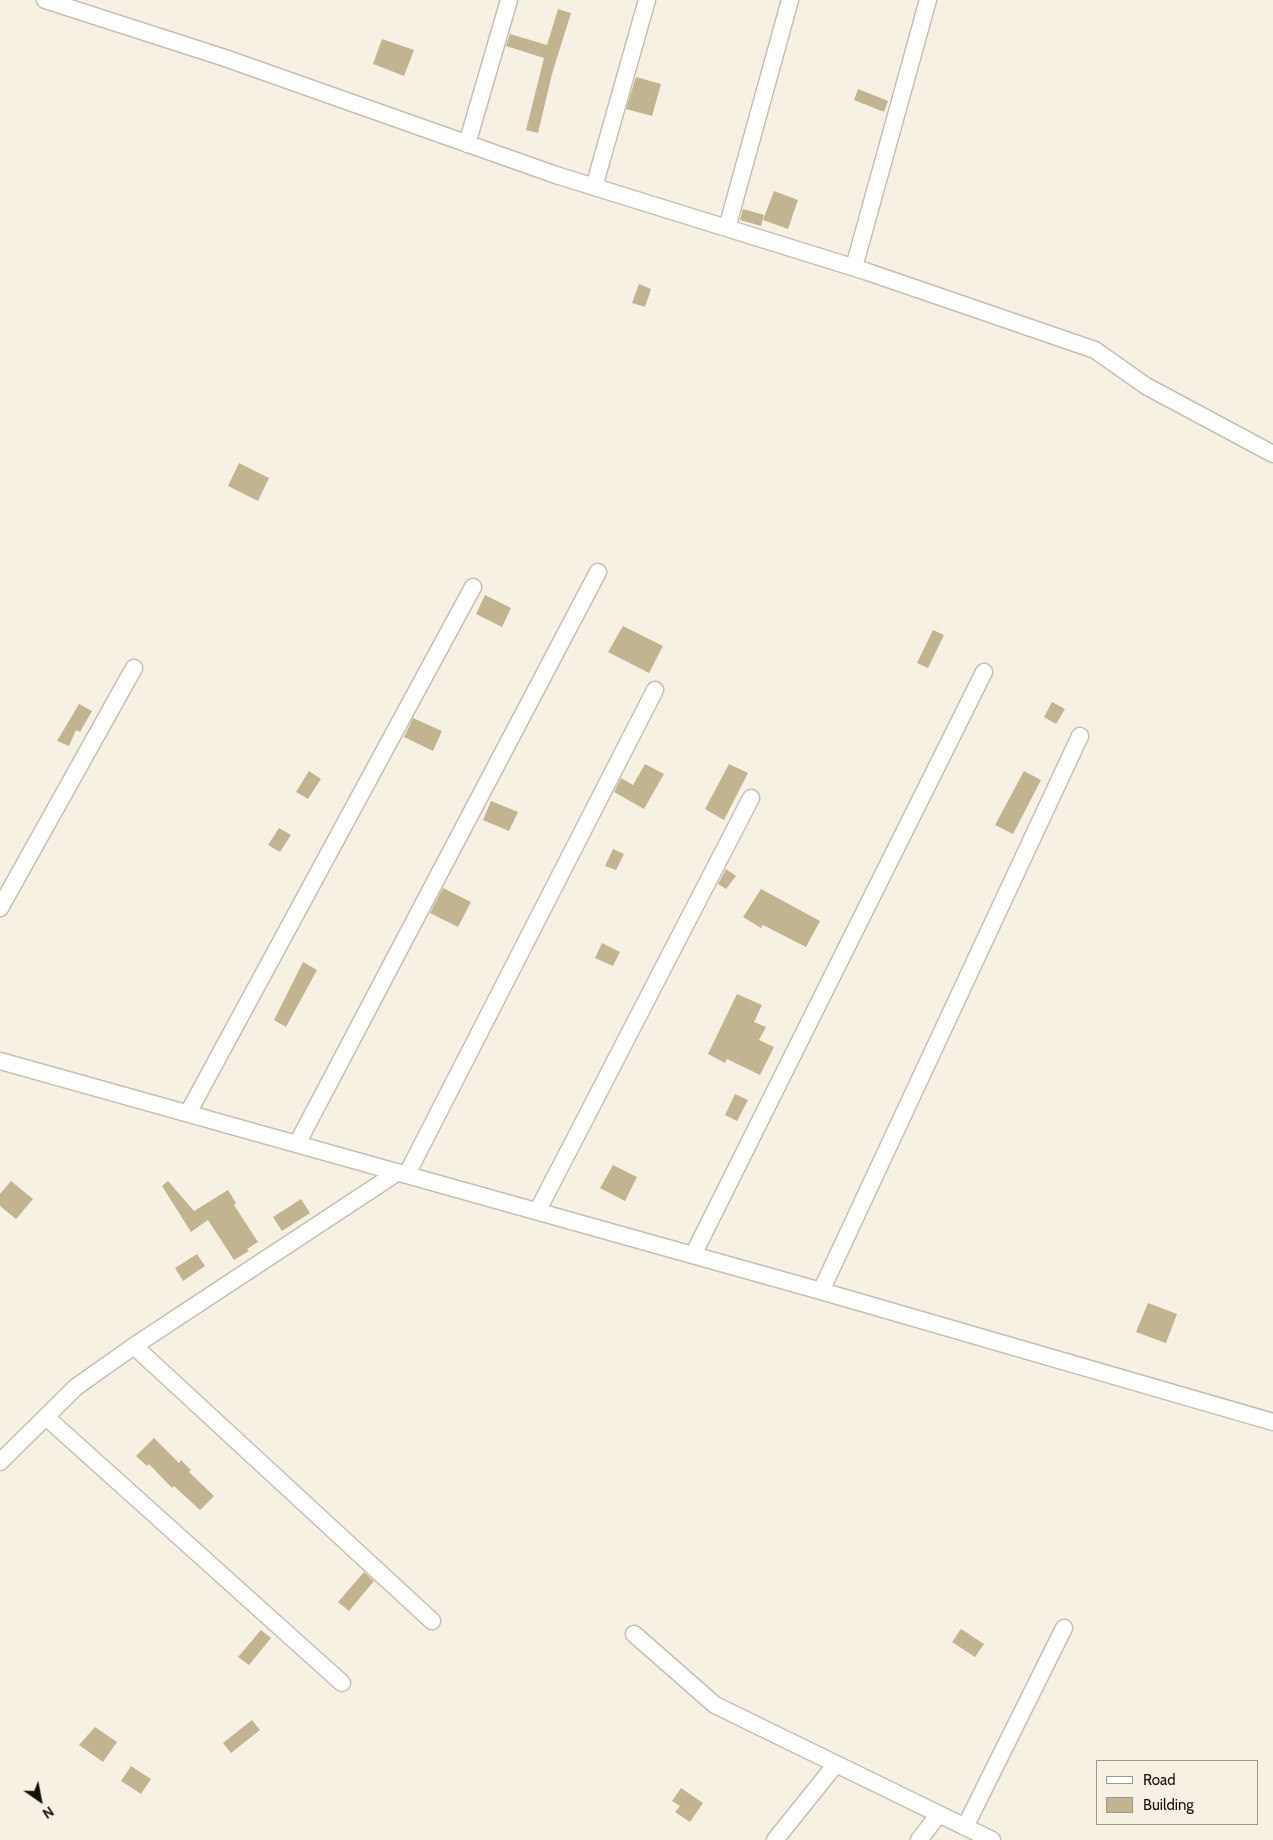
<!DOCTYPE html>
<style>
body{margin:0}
#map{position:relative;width:1273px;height:1840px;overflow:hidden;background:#f7f1e3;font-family:Cabin,sans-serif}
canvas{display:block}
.legend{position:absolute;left:1096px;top:1760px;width:162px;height:65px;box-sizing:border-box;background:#f7f1e3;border:1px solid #9c988d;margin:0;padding:6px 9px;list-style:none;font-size:15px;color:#14120d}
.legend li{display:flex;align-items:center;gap:10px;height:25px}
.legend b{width:25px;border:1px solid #9c988d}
.north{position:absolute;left:15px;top:1775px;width:50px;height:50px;-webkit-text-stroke:4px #f7f1e3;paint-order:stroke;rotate:147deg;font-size:14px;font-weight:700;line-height:20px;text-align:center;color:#14120d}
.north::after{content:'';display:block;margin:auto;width:18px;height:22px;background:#14120d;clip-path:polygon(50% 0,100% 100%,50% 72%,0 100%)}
</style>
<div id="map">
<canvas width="1273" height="1840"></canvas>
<ul class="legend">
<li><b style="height:6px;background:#fff"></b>Road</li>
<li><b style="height:14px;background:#c3b491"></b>Building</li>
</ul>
<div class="north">N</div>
</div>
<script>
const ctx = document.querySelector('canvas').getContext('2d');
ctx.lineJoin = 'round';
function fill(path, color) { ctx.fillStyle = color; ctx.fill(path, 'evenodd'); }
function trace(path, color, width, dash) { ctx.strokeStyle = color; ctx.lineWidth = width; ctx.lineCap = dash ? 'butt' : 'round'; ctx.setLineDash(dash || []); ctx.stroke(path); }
fill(new Path2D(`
 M558,9L571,13L552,74L538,133L526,130L544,58L506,46L510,34L547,45Z
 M382,39L414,50L404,76L373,64Z
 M636,77L661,84L652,116L626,109Z
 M858,89L888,101L884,112L854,100Z
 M774,191L798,200L788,229L763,220Z
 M743,209L764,215L761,226L740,220Z
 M639,284L651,289L645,307L632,303Z
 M239,463L269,478L258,501L228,486Z
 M485,595L511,608L502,627L476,614Z
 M623,626L663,646L649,673L608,652Z
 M933,630L944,635L928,668L917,663Z
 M1052,702L1065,709L1056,724L1044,717Z
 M79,704L92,711L80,732L76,730L69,746L57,741Z
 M413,718L442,731L433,751L404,737Z
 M645,764L664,774L644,809L614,792L621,778L633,785Z
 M729,764L748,773L724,820L705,809Z
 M309,771L321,779L308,799L296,792Z
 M1024,771L1041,780L1013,834L995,825Z
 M491,801L518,812L509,831L483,820Z
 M279,828L291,835L280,852L268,845Z
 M613,849L624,854L616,870L605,866Z
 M726,869L736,876L726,889L718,884Z
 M443,888L471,902L458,927L430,913Z
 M761,889L820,921L806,947L763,925L761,928L743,917Z
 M602,943L620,952L613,966L595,958Z
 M303,962L317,970L286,1027L274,1020Z
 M737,994L762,1005L754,1022L766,1027L759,1040L774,1047L760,1075L727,1059L725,1063L708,1054Z
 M735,1094L748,1100L737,1121L725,1115Z
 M613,1165L637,1177L625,1201L600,1188Z
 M11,1181L33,1199L16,1219L0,1206V1194Z
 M168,1181L194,1211L228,1190L236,1203L234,1205L258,1242L247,1249L249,1251L234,1260L208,1220L191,1232L162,1186Z
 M301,1199L310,1213L282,1231L273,1217Z
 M197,1254L205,1266L183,1281L175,1268Z
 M1148,1303L1177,1314L1166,1343L1136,1332Z
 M154,1438L179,1463L181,1460L191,1470L189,1472L214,1496L200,1510L174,1486L172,1488L149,1464L147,1466L136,1456Z
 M364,1572L374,1581L349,1611L338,1602Z
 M961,1629L984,1644L975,1657L952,1642Z
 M261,1630L271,1638L249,1665L238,1657Z
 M252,1720L260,1730L231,1753L223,1743Z
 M95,1727L117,1742L103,1762L79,1745Z
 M131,1766L151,1779L141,1794L121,1781Z
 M681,1788L703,1803L690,1822L675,1812L680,1806L672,1801Z`), '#c3b491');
const minor = new Path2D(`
 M45,0L225,58L556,175L865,271L1095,350L1146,386L1273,454
 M467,144L509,0
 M594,187L647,0
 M727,228L790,0
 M854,267L928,0
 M0,908L134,668
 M0,1061L821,1291L1273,1422
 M188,1113L473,587
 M297,1144L598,572
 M407,1174L655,690
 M538,1210L751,798
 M693,1255L984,672
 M821,1291L1080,736
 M134,1346L432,1621
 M46,1417L342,1683
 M0,1462L76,1387L134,1346L398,1172
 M634,1634L715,1705L992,1840
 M965,1827L1064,1628
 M775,1840L836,1764
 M919,1840L939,1814`);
trace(minor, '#c5bfb2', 19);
trace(minor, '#fff', 16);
</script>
